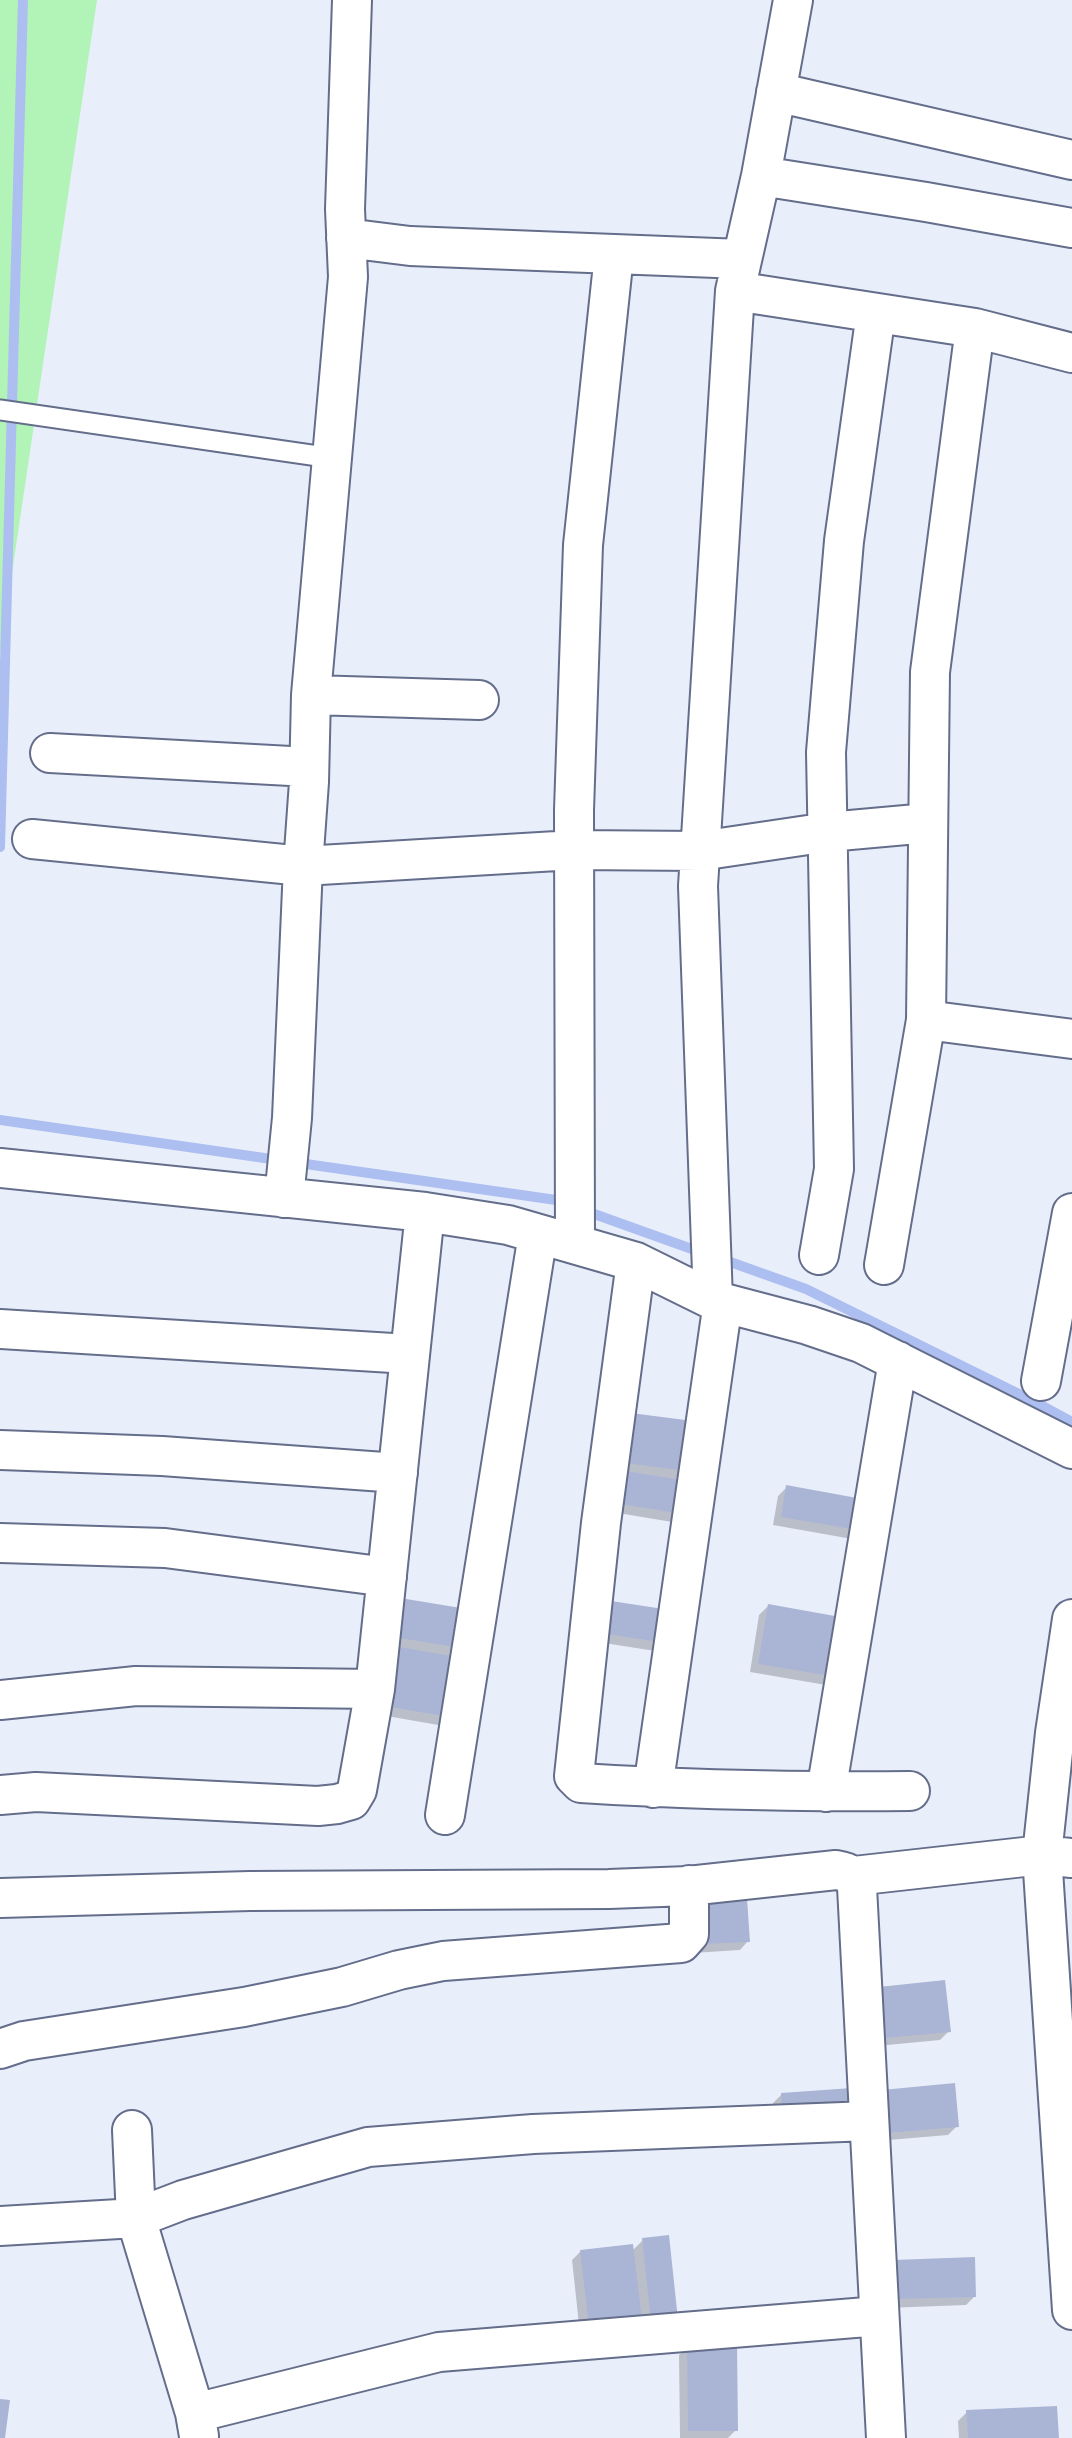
<!DOCTYPE html>
<style>
body{margin:0}
canvas{display:block;background:#e9eefb}
</style>
<canvas width="1072" height="2438"></canvas>
<script>
const ctx = document.querySelector('canvas').getContext('2d');
ctx.lineJoin = 'round';
function fill(path, color) { ctx.fillStyle = color; ctx.fill(path, 'evenodd'); }
function trace(path, color, width, dash) { ctx.strokeStyle = color; ctx.lineWidth = width; ctx.lineCap = dash ? 'butt' : 'round'; ctx.setLineDash(dash || []); ctx.stroke(path); }
fill(new Path2D(`
 M0,0H97L0,654Z`), '#b2f4b7');
fill(new Path2D(`
 M691,1422L685,1470L675,1480L686,1482L672,1522L600,1510L614,1471Z
 M787,1487L866,1501L852,1539L773,1525L778,1496Z
 M768,1606L844,1619L826,1685L750,1672L759,1615Z
 M471,1611L444,1726L364,1712L374,1643Z
 M668,1611L655,1651L585,1640Z
 M689,1897L748,1941L740,1950L693,1953Z
 M870,1989L949,2031L940,2040L866,2047Z
 M782,2094L852,2116L775,2129L773,2103Z
 M874,2100L957,2126L948,2135L877,2141Z
 M643,2240L668,2338L581,2343L572,2260L581,2251H632Z
 M894,2262L975,2296L966,2305L886,2308Z
 M688,2347L736,2430L728,2438H680L679,2355Z
 M967,2412L1057,2438H959L958,2421Z`), '#0003');
trace(new Path2D(`
 M0,847L23,0
 M0,1120L556,1200L568,1204
 M583,1210L703,1253
 M719,1258L806,1289L1031,1400L1072,1422`), '#adbff0', 10);
fill(new Path2D(`
 M623,1412L693,1421L687,1471L616,1462Z
 M613,1469L688,1481L683,1514L608,1502Z
 M786,1485L868,1500L863,1531L781,1517Z
 M388,1596L473,1610L467,1649L381,1635Z
 M598,1599L670,1610L666,1643L593,1632Z
 M768,1604L846,1618L837,1677L758,1664Z
 M382,1644L464,1658L455,1718L372,1704Z
 M746,1884L750,1942L701,1944L698,1887Z
 M945,1980L951,2032L874,2039L869,1988Z
 M955,2083L959,2127L886,2133L882,2090Z
 M852,2088L854,2117L783,2121L781,2093Z
 M669,2235L679,2329L652,2332L642,2238Z
 M633,2244L643,2329L590,2335L580,2250Z
 M975,2257L976,2297L894,2299L893,2260Z
 M737,2344L738,2431H688L687,2345Z
 M0,2399L10,2400L5,2438H0Z
 M1057,2406L1059,2438H968L966,2410Z`), '#aab5d5');
const service = new Path2D(`
 M0,410L332,458`);
const minor = new Path2D(`
 M793,0L761,176L735,291L975,328L930,672L926,1020L884,1265
 M776,92L1072,160
 M761,176L926,202L1072,228
 M346,238L410,246L742,259
 M975,328L1072,353
 M311,695L479,700
 M50,753L309,767
 M32,839L303,866L574,850L700,851L828,832L928,823
 M926,1020L1072,1039
 M0,1168L425,1212L508,1225L636,1262L713,1300L808,1325L861,1343L1072,1449
 M284,1198L292,1118L303,866L309,782L311,695L348,277L345,209L352,0
 M575,1244L574,810L583,545L614,255
 M819,1255L834,1169L826,752L844,541L876,313
 M636,1262L601,1523L574,1776L581,1783C691,1790 800,1792 910,1791
 M713,1300L698,886L735,291
 M0,1329L409,1354
 M1041,1381L1072,1213
 M0,1450L162,1456L398,1473
 M0,1543L165,1548L387,1577
 M1072,1619L1055,1733L1042,1855L1072,2310
 M0,1700L136,1686L375,1689
 M653,1788L723,1302
 M826,1792L898,1361
 M0,1795L36,1792L318,1806L337,1804L351,1800L357,1790L375,1689L425,1212
 M445,1815L538,1234
 M854,1876L1042,1855L1072,1858
 M0,1898L250,1891L609,1889L688,1886L836,1870C849,1872 853,1875 857,1887L886,2438
 M0,2049L24,2041L244,2007L342,1987L399,1970L443,1961L681,1943L689,1934V1885
 M132,2130L136,2218L183,2200L368,2147L533,2134L869,2121
 M0,2226L136,2218L195,2413L199,2436
 M195,2413L439,2352L879,2316`);
trace(service, '#646e8b', 23);
trace(minor, '#646e8b', 42);
trace(service, '#fff', 19);
trace(minor, '#fff', 38);
</script>
